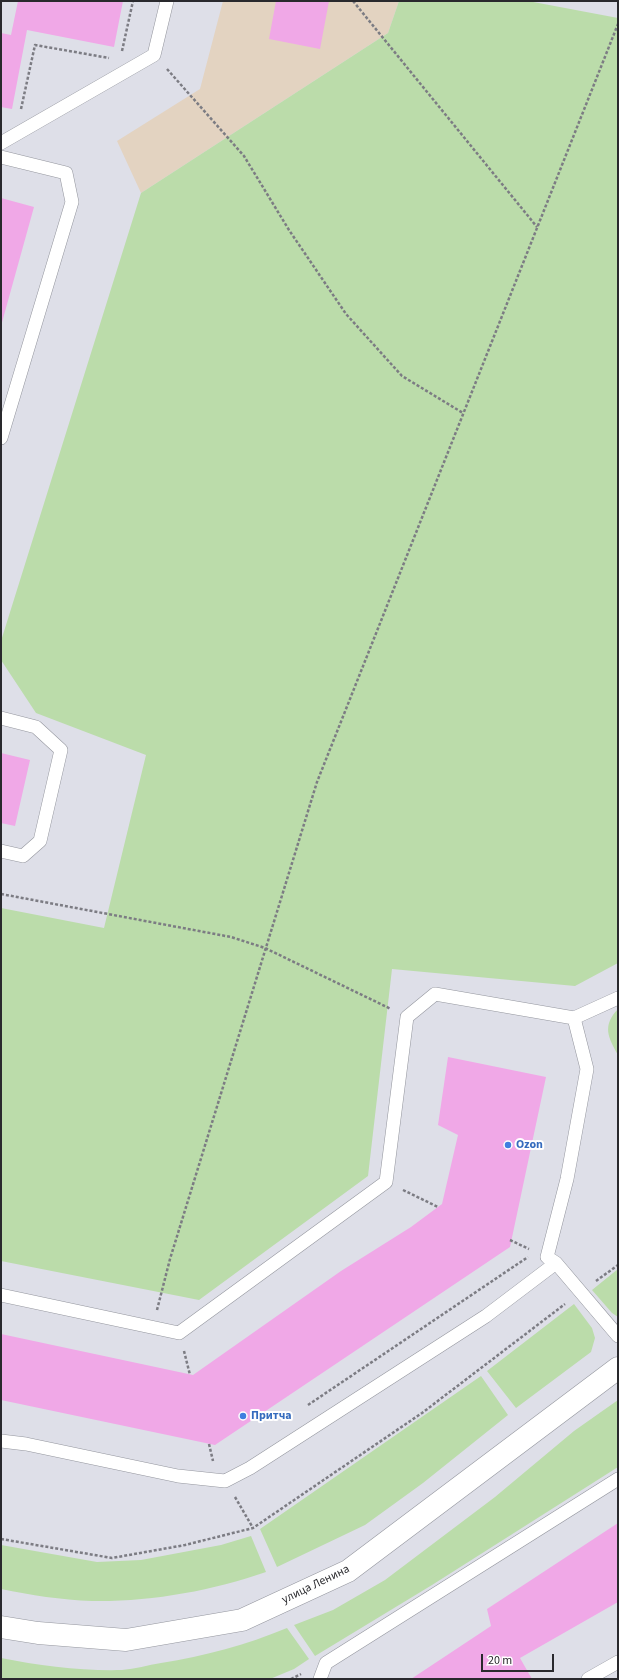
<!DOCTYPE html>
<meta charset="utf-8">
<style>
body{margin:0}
#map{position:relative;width:619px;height:1680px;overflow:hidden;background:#dedfe8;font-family:"Source Sans 3",sans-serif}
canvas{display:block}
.frame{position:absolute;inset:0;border:2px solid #29292d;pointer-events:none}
.scale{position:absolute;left:481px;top:1654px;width:73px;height:18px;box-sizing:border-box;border:2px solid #29292d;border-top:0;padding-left:5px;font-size:12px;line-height:14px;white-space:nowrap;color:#29292d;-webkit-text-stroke:3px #fff;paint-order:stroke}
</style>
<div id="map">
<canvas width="619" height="1680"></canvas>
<div class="frame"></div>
<div class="scale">20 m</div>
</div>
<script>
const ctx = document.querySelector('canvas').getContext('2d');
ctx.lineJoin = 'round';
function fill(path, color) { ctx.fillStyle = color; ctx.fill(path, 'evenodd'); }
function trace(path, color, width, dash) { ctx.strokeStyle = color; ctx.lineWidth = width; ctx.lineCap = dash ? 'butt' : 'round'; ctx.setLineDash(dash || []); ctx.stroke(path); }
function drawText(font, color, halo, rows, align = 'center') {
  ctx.font = font + ' "Source Sans 3",sans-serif'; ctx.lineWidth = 4; ctx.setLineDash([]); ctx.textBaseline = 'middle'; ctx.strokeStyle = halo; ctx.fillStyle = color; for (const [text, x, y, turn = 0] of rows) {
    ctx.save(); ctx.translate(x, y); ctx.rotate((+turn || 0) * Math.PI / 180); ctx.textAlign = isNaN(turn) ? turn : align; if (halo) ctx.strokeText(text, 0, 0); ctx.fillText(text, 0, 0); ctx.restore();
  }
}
fill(new Path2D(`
 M223,1H399L388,33L141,193L117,141L200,89Z`), '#e3d3c1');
fill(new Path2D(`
 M399,1H528L618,18V963L575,986L392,969L368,1176L199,1300L1,1261V908L104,928L146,755L36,713L1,660V641L141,193L388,33Z
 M618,1009V1055C608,1037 602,1026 618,1009Z
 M618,1269V1317L612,1313L592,1290Z
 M574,1304L592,1328L595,1338L591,1352L516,1408L487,1371Z
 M481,1376L508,1415L423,1483L365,1525L277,1567L260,1529Z
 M618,1400V1467L432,1585L315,1656L294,1625L333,1610L385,1580L495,1497L574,1431Z
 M251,1536L266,1572C211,1591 150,1602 92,1601C61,1600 31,1595 1,1589V1545L97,1562L141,1560L221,1545Z
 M287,1628L309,1659L294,1669L270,1679H1V1658C40,1666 82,1671 122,1670C135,1669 148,1665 161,1663C205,1656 246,1645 287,1628Z`), '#bbdcaa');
fill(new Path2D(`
 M18,1H123L114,47L27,30L12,109L1,107V33L11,35Z
 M276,1H329L320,49L269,39Z
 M1,198L34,207L1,326Z
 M1,753L30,760L15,826L1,823Z
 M448,1057L546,1077L510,1247L215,1445L1,1400V1334L193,1375L341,1271L411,1227L442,1204L458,1135L438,1125Z
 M618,1523V1602L520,1658L532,1679H411L491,1626L487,1609Z`), '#f0a8e7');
const service = new Path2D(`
 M1,143L154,55L167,1
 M1,157L66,173L72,202L1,438
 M1,718L36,727L61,750L40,841L23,856L1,851
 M574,1018L618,998
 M1,1295L179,1333L386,1182L407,1017L435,994L574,1018L587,1069L567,1179L547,1257L556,1263L618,1336
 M1,1441L26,1444L178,1476L225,1481L250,1468L486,1316L556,1263
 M320,1679L326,1663L618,1479
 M588,1679L618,1662`);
const secondary = new Path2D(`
 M1,1627L38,1633L126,1640L242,1620L348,1571L618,1368`);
trace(service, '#94969e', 14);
trace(secondary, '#94969e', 23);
trace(new Path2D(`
 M353,1L537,227
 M122,51L133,1
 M167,69L244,156L289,230L346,314L402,376L463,413
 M21,109L35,45L109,58
 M1,894L231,937L265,948L391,1009
 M403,1190L438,1207
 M510,1240L529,1249
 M596,1281L618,1265
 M157,1310L170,1259L317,782L618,24
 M184,1351L190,1375
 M308,1405L528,1257
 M209,1444L213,1461
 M235,1497L253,1528
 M1,1539L112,1558L185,1545L253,1528L422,1413L565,1304
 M291,1679L301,1674`), '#7c7c83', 2.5, [3, 2]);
trace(service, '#fff', 13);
trace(secondary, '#fff', 22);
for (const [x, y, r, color] of [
 [508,1145,4,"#3f7fe0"],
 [243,1416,4,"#3f7fe0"]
]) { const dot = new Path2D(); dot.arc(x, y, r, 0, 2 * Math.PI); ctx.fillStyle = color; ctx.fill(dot); trace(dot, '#fff', 1.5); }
drawText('bold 12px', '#366cbe', '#fff', [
 ["Ozon",516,1145],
 ["Притча",251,1416]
], 'left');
drawText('12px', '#29292d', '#fff', [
 ["улица Ленина",316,1585,-26]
]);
</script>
